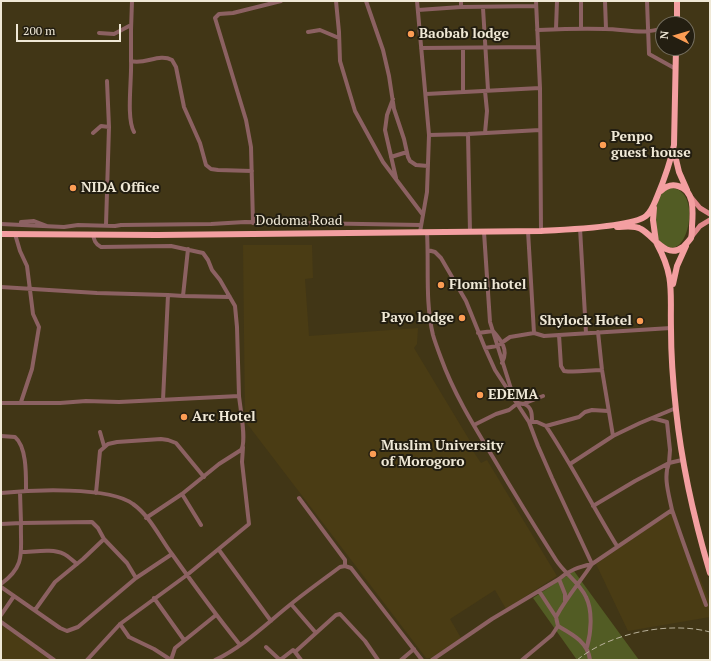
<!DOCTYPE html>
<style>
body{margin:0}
#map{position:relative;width:711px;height:661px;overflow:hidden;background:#413616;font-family:"PT Serif",serif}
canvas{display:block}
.frame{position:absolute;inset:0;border:2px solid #efe8d6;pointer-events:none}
.north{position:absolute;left:655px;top:16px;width:40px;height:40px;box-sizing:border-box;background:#231e11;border:1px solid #756f60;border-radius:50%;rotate:275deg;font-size:11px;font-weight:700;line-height:16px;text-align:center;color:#efe8d6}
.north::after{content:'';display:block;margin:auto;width:14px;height:18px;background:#fc9d54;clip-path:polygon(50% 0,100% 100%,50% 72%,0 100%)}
.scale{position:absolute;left:16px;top:24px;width:105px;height:18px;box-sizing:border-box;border:2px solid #efe8d6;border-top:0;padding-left:5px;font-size:12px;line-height:14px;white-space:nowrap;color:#efe8d6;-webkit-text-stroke:3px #231e11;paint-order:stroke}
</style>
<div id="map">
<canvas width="711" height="661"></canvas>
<div class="frame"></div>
<div class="north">N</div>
<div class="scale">200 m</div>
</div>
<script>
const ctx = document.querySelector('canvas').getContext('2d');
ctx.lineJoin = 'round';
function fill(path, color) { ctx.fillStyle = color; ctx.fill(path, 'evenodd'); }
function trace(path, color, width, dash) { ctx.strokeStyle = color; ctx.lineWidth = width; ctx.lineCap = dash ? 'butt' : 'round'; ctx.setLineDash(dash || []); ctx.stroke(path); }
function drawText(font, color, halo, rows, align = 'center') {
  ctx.font = font + ' "PT Serif",serif'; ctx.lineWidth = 4; ctx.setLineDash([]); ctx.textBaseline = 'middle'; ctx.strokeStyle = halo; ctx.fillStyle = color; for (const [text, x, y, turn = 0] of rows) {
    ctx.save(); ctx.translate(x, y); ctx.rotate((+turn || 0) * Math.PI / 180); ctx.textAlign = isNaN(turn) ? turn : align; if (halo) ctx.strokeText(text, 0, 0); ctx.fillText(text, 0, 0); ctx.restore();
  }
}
fill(new Path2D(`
 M243,245H312L313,278L305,279L309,336L418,328L417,344L414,348L473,446L471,448L481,463L487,460L557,576L506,609L495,590L450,619L461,638L431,658H426L245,421Z
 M672,512L710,602V617L628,631L596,564Z
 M1,624L53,660H1Z`), '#4a3c14');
fill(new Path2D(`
 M669,188C702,186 690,256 668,247C664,246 660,243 658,239C654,230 655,202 661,194C663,192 667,190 669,188Z
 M574,571L639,660H577L533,598Z`), '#525c24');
trace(new Path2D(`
 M132,1L131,30V61C145,65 159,53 172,60L176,67L184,107L200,143L206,165L211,169L218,170L252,171
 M336,1L339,32L340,61L355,111L383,162L423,215
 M366,1L383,50L389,76L394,109L404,139L408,157L410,161L416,165L428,166
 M417,1L429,135L427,192L420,232
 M461,1V7
 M536,1L540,88L541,231
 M581,1V29
 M605,1L606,29
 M647,1L649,54L676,69
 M483,8L488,90
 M418,10L461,7L536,6
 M670,24L677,18
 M556,29L557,1
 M537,30C560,29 582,28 605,29C624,29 645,35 663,28
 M308,32L320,30L339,38
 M99,33L114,34L131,25
 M421,48L538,47
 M131,61C132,79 126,118 134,132
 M485,91L487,111L485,133
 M463,92V48
 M426,94L540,88
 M393,99L387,115L385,130L396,178
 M93,133L101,126L109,127L107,81
 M468,134L470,232
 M429,135L468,134L540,130
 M391,157L407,152
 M21,222L34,221L47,226
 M253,223L251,147L246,120L215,18L219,14L233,13L281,1
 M1,224L64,227L78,225L115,226L121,225L211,224L245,222L421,225
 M106,225L109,127
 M580,228L586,333
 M528,231L534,333
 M427,232C429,266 425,302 433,335C435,342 438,350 441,358C454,394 474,426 494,459C514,493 535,527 556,560C565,574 579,582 586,597C593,611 591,633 587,647
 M484,232L490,322L512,392
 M15,234L20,251L27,266L33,314L39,327L32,369L21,402
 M428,250L435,252L441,258L466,301L485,348L495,370L529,422L538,446L552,478L592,564C580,582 566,598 556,617
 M1,287L97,293L168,295
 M183,296L230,297
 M598,332L602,370L613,436
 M478,333L493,331C501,340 509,350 502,363
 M559,335L561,366L564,371C576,373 589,370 602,370
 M485,348L497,346L510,337L534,333L544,336L559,335L671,328
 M163,400L168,295L183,296L188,249
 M1,403H60L86,401L119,402L239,396L237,327L235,306L220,280L212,270L208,260L203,253L171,246L101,247C95,244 94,240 93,234
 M524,404C532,407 532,414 532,422
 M529,422H537L546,426L579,417L585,412L592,410L608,411
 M474,425L496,414L509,410L518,403L523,404L543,396
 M546,426C572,465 593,507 617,546
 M100,432L104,446
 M1,436L15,437C27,447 26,476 26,491
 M570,464L613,436L640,423L676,408
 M20,492L21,523L92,522L98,528L104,539
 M1,493C31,490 109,486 133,504C150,516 160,538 172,554C194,585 216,615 240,645
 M96,493L100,451L108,444L117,442L161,439L168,440L176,443L204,477
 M182,494L201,525
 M299,498L345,560V566
 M593,506L635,481L669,463L670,450L667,422L652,418
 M672,510C683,542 694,573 706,605
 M146,518L182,494L219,464L241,450C247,442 240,407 239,396
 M1,524L21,523C20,551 27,565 1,584
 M219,550L271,621
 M21,552C34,552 52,548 64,554C68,556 73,561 77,564
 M559,579L565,594V601
 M1,587L60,628L67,631L78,627L136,578L172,554
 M539,591L556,617L558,626C572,634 588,642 590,660
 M154,598L184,640
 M291,604L316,633L336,615L340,614L365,641L378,660
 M35,610L55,582L83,559L104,539L127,563L136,578
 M1,615L14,596
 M1,622L54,660
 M120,624L129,637L154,649L171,660L175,648L216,615
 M266,647L280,660
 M295,652L301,660
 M87,660L120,624L187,575L249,524L242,462L243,447
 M215,660C243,647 267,623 291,604C307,591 324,579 340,567L345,566L351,568L422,660
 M280,660L293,650L295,652L316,633
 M401,660L414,649
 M432,660L492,619L559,579C569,570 579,567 592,564L672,510C669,495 663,477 669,463L682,460
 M522,660L552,635L558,626`), '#8c6162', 4);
trace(new Path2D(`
 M690,196L700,208L710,214
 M692,236L700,226L710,220`), '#df888b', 5);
trace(new Path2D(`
 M677,24V1
 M674,151L679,172L687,190
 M654,208L653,220L656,242
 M617,227C625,227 634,225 641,229C654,236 666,260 683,247C685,245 689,241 691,238C692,235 692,229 692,226C693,212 695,190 678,186C671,184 666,186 661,191
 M1,234L157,235L541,231C561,230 633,227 646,216C652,211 654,204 657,197C664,180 670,164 674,145L676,48
 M657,244C675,277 670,293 671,329C671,356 673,383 676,410C682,467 694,519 710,573
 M673,284L677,266L686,246`), '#f39fa1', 6);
trace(new Path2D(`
 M577,660C610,633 669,621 710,632`), '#b9b19a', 1, [6, 3]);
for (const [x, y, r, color] of [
 [411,34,4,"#fc9d54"],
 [603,145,4,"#fc9d54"],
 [73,188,4,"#fc9d54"],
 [441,285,4,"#fc9d54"],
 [462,318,4,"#fc9d54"],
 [640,321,4,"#fc9d54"],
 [480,395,4,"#fc9d54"],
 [184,417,4,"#fc9d54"],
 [373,454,4,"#fc9d54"]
]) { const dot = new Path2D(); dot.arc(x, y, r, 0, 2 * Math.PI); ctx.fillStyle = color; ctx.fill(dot); trace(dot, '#231e11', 1.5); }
drawText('bold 14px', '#efe8d6', '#231e11', [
 ["Baobab lodge",419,34],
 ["Penpo",611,137],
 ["guest house",611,153],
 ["NIDA Office",81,188],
 ["Flomi hotel",449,285],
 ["Payo lodge",454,318,"right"],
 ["Shylock Hotel",632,321,"right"],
 ["EDEMA",488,395],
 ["Arc Hotel",192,417],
 ["Muslim University",381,446],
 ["of Morogoro",381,462]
], 'left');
drawText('14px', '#efe8d6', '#231e11', [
 ["Dodoma Road",299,221]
]);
</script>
